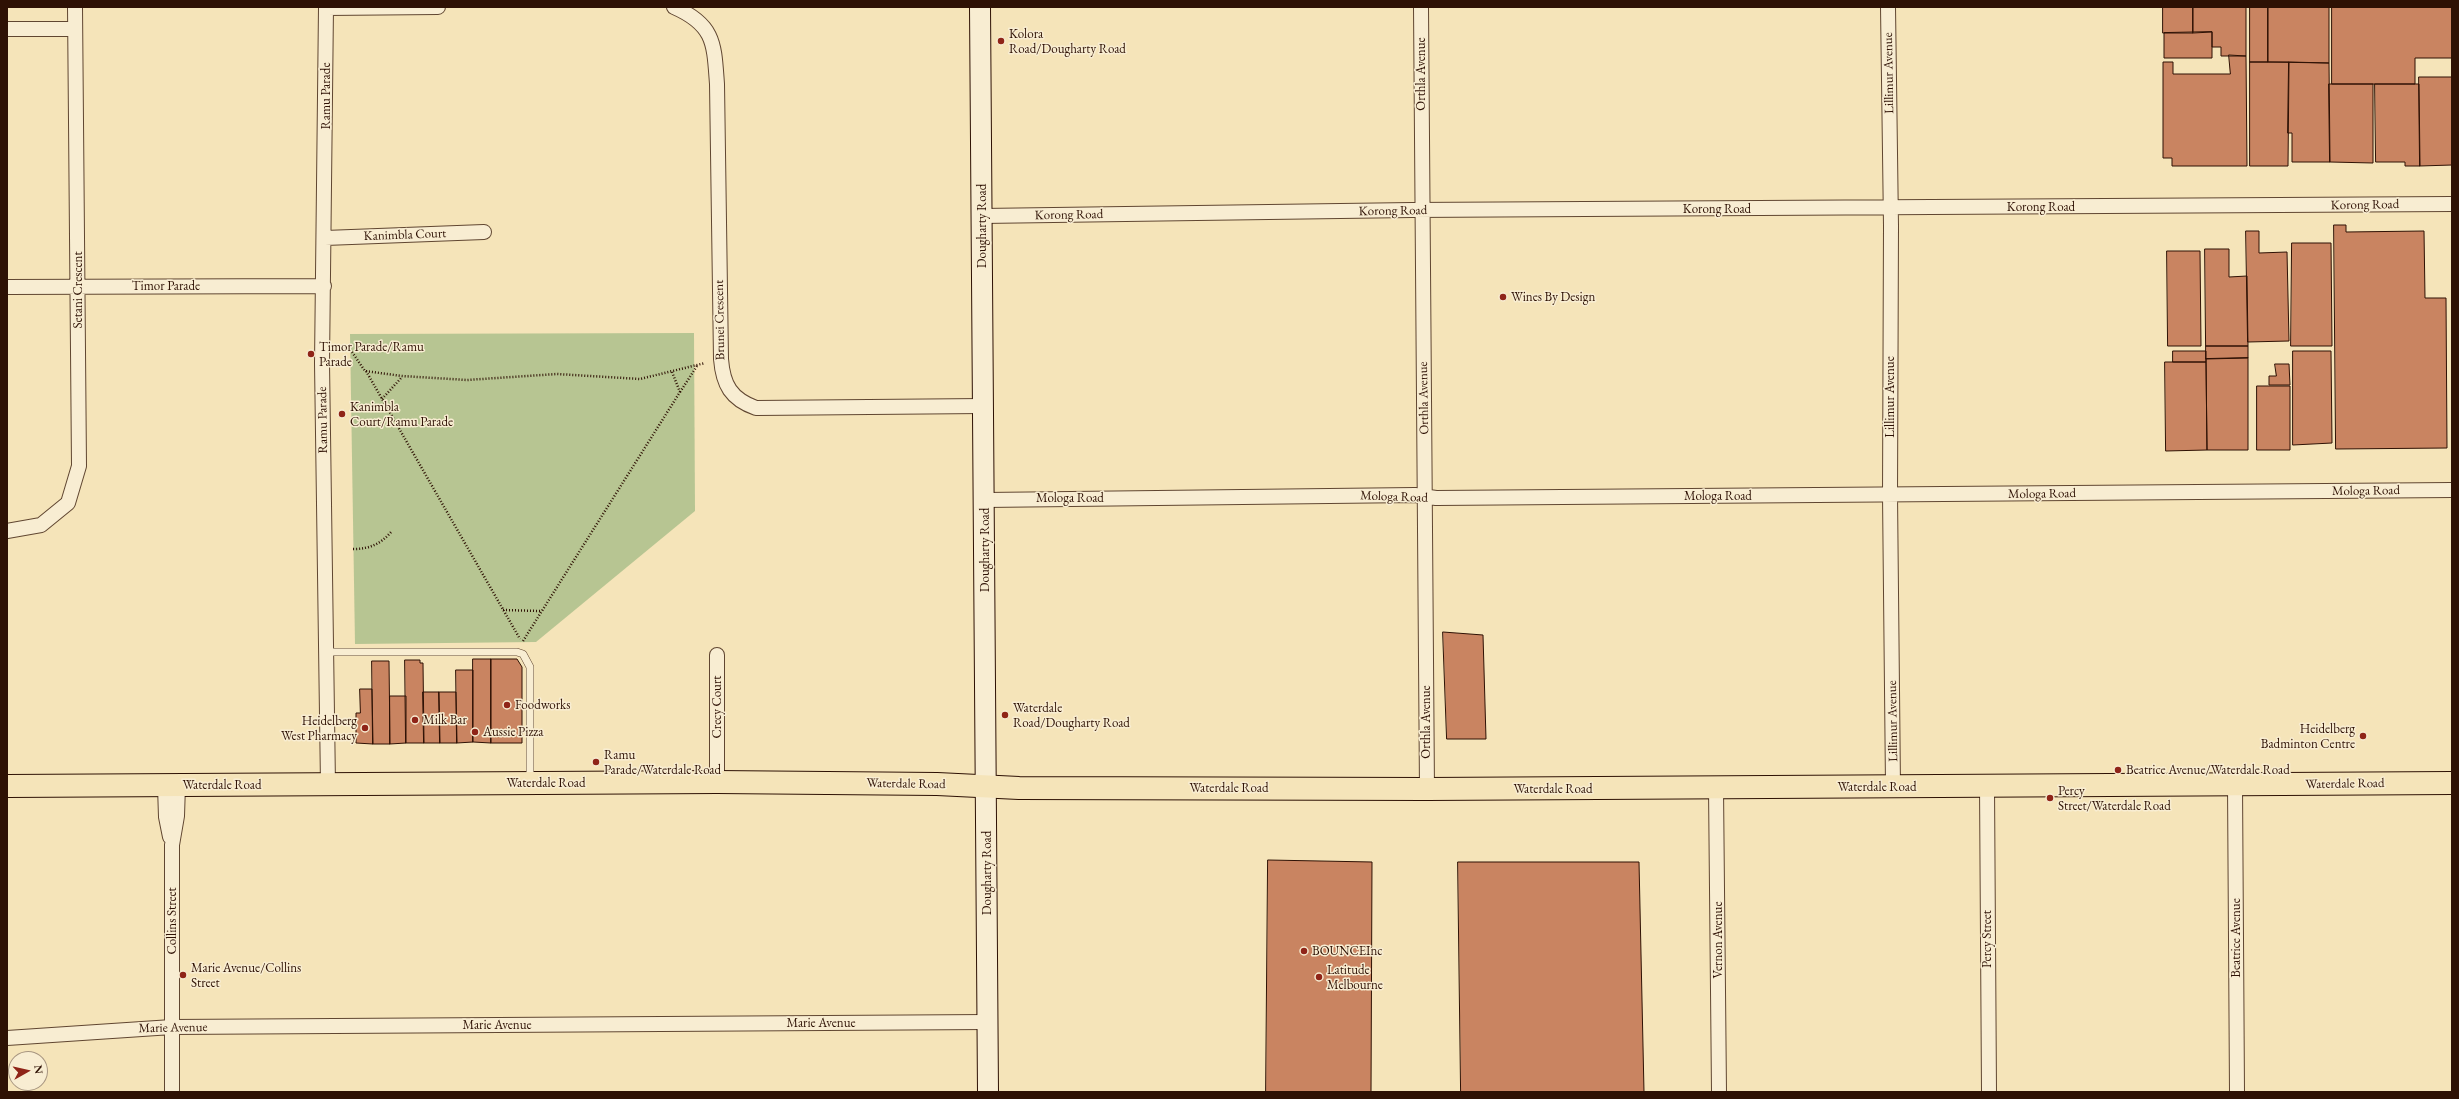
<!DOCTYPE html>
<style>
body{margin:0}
#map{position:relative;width:2459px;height:1099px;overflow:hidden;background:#f5e4b9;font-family:"EB Garamond",serif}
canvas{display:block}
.frame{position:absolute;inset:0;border:8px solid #2e1104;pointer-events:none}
.north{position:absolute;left:8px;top:1051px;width:40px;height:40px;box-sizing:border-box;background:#f8edd2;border:1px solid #a79580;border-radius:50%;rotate:82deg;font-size:11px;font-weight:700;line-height:16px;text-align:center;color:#2e1104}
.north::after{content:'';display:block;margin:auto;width:14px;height:18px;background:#8f2418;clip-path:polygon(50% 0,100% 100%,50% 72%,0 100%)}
</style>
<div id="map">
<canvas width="2459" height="1099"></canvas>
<div class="frame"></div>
<div class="north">N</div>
</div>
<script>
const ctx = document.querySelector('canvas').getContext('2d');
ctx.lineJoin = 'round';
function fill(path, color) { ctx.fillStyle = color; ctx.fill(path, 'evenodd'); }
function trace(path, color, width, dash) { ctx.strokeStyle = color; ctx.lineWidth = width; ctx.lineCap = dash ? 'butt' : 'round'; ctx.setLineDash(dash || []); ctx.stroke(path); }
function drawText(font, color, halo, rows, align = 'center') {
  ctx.font = font + ' "EB Garamond",serif'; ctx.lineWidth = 3; ctx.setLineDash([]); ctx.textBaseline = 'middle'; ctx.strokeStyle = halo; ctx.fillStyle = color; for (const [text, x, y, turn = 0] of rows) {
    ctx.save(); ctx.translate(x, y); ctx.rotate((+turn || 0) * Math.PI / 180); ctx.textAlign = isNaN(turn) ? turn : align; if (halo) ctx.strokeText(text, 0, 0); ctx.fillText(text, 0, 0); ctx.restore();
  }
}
fill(new Path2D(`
 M694,333L695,511L536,642L355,644L350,334Z`), '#b7c592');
const building = new Path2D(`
 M2163,7H2193V33H2163Z
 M2193,7H2246V56H2221V47H2212V32L2193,33Z
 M2250,7H2268V62H2250Z
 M2268,7H2329V63L2268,62Z
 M2332,7H2452V58H2415V84H2332Z
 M2212,32V58H2164V33Z
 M2229,55L2246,56L2247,166H2172V158H2163V62H2173V74H2230Z
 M2250,62H2289L2288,166H2250Z
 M2289,62L2329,63L2330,162H2292V133H2288Z
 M2419,77H2452V165L2420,166Z
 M2329,84H2373V163L2330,162Z
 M2375,84H2419L2420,166H2405V162H2376Z
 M2334,225H2346V232L2424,231L2425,298H2446L2447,448L2336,449Z
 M2246,231H2259V253L2287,252L2289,341L2248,342Z
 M2292,243H2331L2332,346H2291Z
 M2205,249H2229V277L2247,276L2248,346H2206Z
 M2167,251H2200L2201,346H2168Z
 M2206,346H2248V358L2206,359Z
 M2173,351H2206V362H2173Z
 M2293,351H2331L2332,443L2293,445Z
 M2248,358V450H2207L2206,359Z
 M2165,362H2206L2207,450L2166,451Z
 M2275,364H2289L2290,385H2269V376H2276Z
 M2257,386H2290V450H2257Z
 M1443,632L1483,635L1486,739H1447Z
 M473,659H491V743L473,742Z
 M491,659H517L522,667V743H491Z
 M405,660H420V663H423L424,743H406Z
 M372,661H389L390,744H373Z
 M456,670H473V742L457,743Z
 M360,689H372L373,744L356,743V713H360Z
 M423,692H439L440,743H424Z
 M439,692H456L457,743H440Z
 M390,696H406V743L390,744Z
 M1268,860L1372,862L1371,1092H1266Z
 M1458,862H1639L1644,1092H1461Z`);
fill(building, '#c98461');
trace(building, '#2e1104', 1);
const lane = new Path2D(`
 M328,652H517L523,654L530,667V781`);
const street = new Path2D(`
 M326,7L322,363L328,785
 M674,7C715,25 714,44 717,84L721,359C723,385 731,399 756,408L983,406
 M1421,7L1427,789
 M1888,7L1891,226L1890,495L1893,786
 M326,8L438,7
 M7,29H75
 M982,216L1412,210L2452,204
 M325,238L484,232
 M7,287L324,286
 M985,500L1415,495L1436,498L2452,490
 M7,531L41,525L68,503L79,466L75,7
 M717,655V782
 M2235,785L2237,1092
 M165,786L166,817L170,837
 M1987,786L1989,1092
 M1716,788L1719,1092
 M7,1038L172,1027L988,1022
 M172,1092V845L177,816L178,785`);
const secondary = new Path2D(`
 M980,7L988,1092`);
const primary = new Path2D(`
 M7,786L717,782L937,784L1019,788L1427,789L2452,783`);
trace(lane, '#604631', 8);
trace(street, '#604631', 16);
trace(secondary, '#2e1104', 22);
trace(primary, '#2e1104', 24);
trace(new Path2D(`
 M352,352L365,371L402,376L467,380L557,374L640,379L705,363
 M366,371L520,639
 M680,392L697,366
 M382,399L402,377
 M353,549C369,549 381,544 391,532
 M503,610L540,611
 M523,641L680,392L672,372`), '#2e1104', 2.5, [1, 2]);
trace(lane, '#f8edd2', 7);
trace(street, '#f8edd2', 14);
trace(secondary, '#f8edd2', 20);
trace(primary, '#f5e4b9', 22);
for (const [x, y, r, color] of [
 [1001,41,4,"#8f2418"],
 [1503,297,4,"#8f2418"],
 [311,354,4,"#8f2418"],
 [342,414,4,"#8f2418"],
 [507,705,4,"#8f2418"],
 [1005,715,4,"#8f2418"],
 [415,720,4,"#8f2418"],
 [365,728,4,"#8f2418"],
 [475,732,4,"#8f2418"],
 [2363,736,4,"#8f2418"],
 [596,762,4,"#8f2418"],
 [2118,770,4,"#8f2418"],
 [2050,798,4,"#8f2418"],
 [1304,951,4,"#8f2418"],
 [183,975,4,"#8f2418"],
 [1319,977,4,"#8f2418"]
]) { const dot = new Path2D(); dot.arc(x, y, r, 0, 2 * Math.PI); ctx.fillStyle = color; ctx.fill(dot); trace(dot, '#f8edd2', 1.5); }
drawText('13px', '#2e1104', '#f8edd2', [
 ["Kolora",1009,34],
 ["Road/Dougharty Road",1009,49],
 ["Wines By Design",1511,297],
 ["Timor Parade/Ramu",319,347],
 ["Parade",319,362],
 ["Kanimbla",350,407],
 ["Court/Ramu Parade",350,422],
 ["Foodworks",515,705],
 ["Waterdale",1013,708],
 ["Road/Dougharty Road",1013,723],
 ["Milk Bar",423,720],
 ["Heidelberg",357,721,"right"],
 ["West Pharmacy",357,736,"right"],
 ["Heidelberg",2355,729,"right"],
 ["Badminton Centre",2355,744,"right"],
 ["Aussie Pizza",483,732],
 ["Ramu",604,755],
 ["Parade/Waterdale Road",604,770],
 ["Beatrice Avenue/Waterdale Road",2126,770],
 ["Percy",2058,791],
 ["Street/Waterdale Road",2058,806],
 ["BOUNCEInc",1312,951],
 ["Marie Avenue/Collins",191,968],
 ["Street",191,983],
 ["Latitude",1327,970],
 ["Melbourne",1327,985]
], 'left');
drawText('13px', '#2e1104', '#f8edd2', [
 ["Lillimur Avenue",1889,73,-91],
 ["Orthla Avenue",1421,74,-90],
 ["Ramu Parade",326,96,-90],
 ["Korong Road",2365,205,-1],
 ["Korong Road",2041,207],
 ["Korong Road",1717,209],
 ["Korong Road",1393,211,-1],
 ["Korong Road",1069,215,-1],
 ["Dougharty Road",982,226,-90],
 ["Kanimbla Court",405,235,-2],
 ["Timor Parade",166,286],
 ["Setani Crescent",78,290,-90],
 ["Brunei Crescent",720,320,-91],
 ["Lillimur Avenue",1890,397,-90],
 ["Orthla Avenue",1424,398,-91],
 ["Ramu Parade",323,420,-91],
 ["Mologa Road",2366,491,-1],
 ["Mologa Road",2042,494,-1],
 ["Mologa Road",1718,496],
 ["Mologa Road",1394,497,2],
 ["Mologa Road",1070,498],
 ["Dougharty Road",985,550,-90],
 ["Crecy Court",717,707,-90],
 ["Lillimur Avenue",1893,721,-91],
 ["Orthla Avenue",1426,722,-90],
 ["Waterdale Road",546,783],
 ["Waterdale Road",906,784,1],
 ["Waterdale Road",2345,784,-1],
 ["Waterdale Road",222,785],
 ["Waterdale Road",1877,787],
 ["Waterdale Road",1229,788],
 ["Waterdale Road",1553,789],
 ["Dougharty Road",987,873,-90],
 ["Collins Street",172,921,-90],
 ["Beatrice Avenue",2236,938,-90],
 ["Percy Street",1987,939,-90],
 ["Vernon Avenue",1718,940,-90],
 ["Marie Avenue",821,1023],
 ["Marie Avenue",497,1025],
 ["Marie Avenue",173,1028,-1]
]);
</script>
